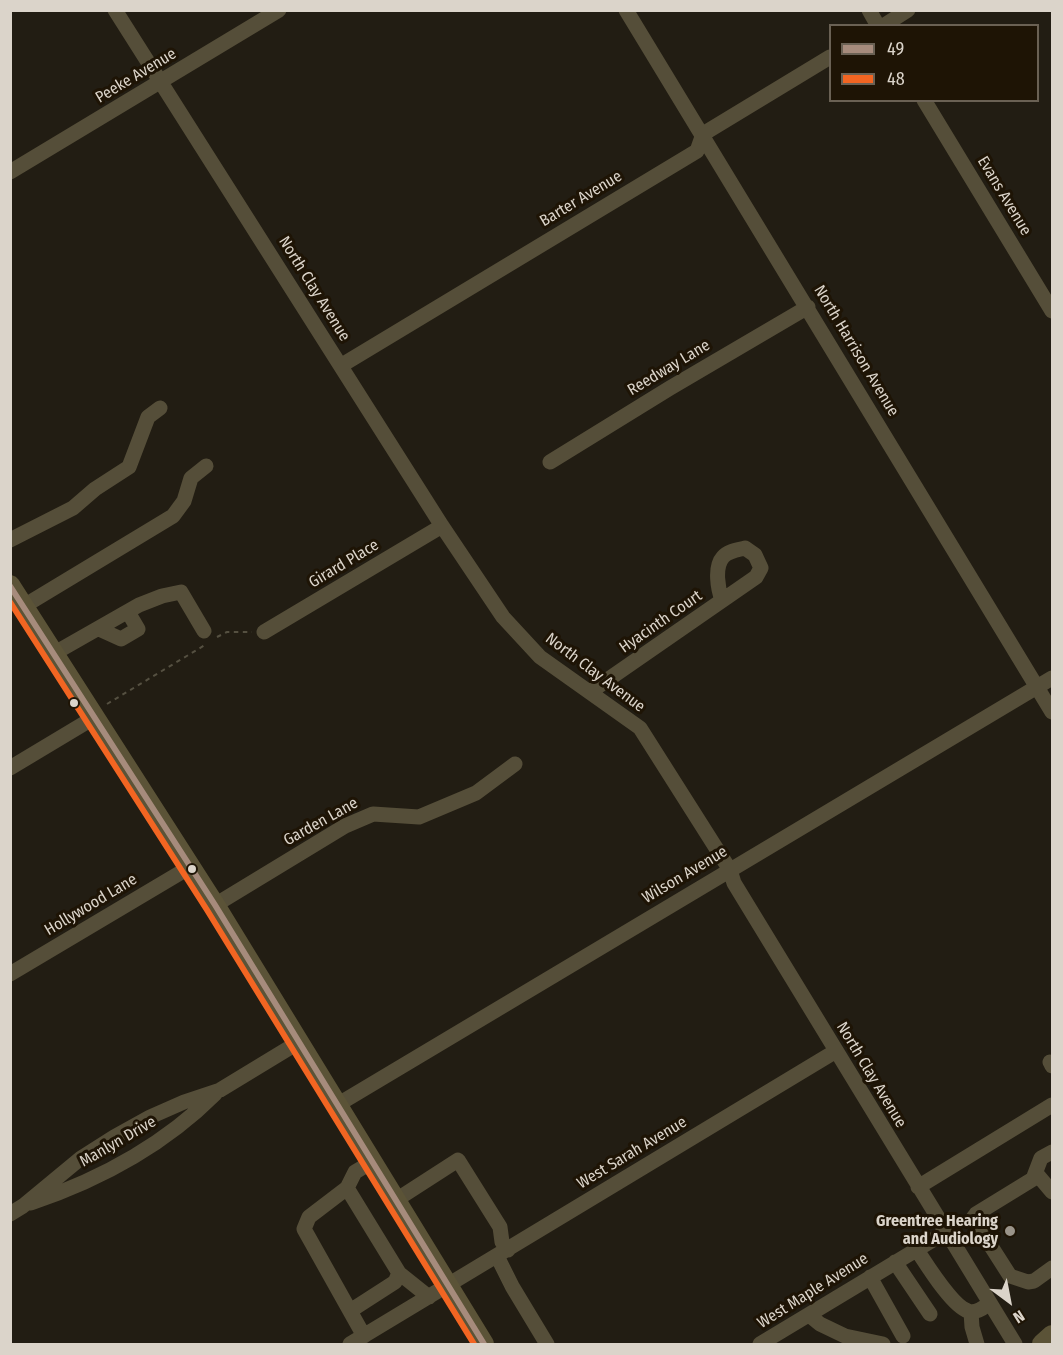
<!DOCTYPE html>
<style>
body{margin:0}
#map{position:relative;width:1063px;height:1355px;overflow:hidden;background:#221d13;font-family:"Fira Sans Condensed",sans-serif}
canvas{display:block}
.frame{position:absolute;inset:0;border:12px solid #dbd4ca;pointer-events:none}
.legend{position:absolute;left:829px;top:24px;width:210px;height:78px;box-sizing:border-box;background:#1e1405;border:2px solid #6a6154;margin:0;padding:8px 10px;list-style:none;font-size:18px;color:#dbd4ca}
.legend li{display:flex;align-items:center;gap:12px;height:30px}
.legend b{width:30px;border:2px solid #6a6154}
.north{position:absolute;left:979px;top:1271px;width:60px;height:60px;-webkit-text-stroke:4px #1e1405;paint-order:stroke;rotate:148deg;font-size:16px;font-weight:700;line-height:24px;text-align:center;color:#dbd4ca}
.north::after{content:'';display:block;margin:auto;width:21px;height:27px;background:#dbd4ca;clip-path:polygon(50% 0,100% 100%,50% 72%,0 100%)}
</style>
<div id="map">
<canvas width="1063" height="1355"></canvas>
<div class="frame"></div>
<ul class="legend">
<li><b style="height:8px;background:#a68b7c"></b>49</li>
<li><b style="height:8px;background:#f26522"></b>48</li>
</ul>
<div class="north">N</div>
</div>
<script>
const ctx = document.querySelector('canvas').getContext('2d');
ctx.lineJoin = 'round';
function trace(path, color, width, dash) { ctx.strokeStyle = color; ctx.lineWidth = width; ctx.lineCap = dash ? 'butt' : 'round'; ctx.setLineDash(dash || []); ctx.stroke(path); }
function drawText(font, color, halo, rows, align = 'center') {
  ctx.font = font + ' "Fira Sans Condensed",sans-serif'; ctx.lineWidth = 6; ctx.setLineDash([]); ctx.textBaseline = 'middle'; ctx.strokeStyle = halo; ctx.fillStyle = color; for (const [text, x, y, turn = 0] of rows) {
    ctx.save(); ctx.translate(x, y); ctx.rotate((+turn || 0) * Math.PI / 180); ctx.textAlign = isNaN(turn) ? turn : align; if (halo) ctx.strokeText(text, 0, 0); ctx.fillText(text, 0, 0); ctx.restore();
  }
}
trace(new Path2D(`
 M217,637L227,632H252
 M107,704L205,645`), '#555041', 2, [4.5, 4.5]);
trace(new Path2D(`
 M115,10L442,526L503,617L540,657L640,728L730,870L734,883L1015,1344
 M626,10L1052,712
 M869,10L878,26
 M883,26L908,10
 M924,100L1052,311
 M10,172L279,10
 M342,365L697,151L703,134L830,57
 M550,462L670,388L808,307
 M10,540L73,508L95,489L129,467L148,417L160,408
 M24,606L173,516L184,501L191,478L206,466
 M99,629L121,639L138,629L128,612
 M264,632L442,526
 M53,654L139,605L162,596L181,592L204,631
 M590,692L756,577L761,568L755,555L745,548C737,550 728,551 723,557C714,567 718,589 722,600
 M10,768L95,717
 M215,905L345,826L373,814L419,817L476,793L515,764
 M10,974L190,867
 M1050,1062L1052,1066
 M337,1105L1052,678
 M1052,1152L1041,1158L1033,1179L976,1214L973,1218L1010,1276L1028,1282L1034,1281L1052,1268
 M1036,1173L1052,1192
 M918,1187L1052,1105
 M347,1188L399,1273L429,1297
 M396,1200L458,1160L500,1227L502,1242L508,1250
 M31,1203C99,1180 164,1145 215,1094
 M10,1214L23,1206L81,1158L114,1137L150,1117L184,1102L220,1090L299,1042
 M917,1250C927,1265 952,1306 968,1311C976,1314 984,1307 990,1303
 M497,1256L512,1286L547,1344
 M895,1262L930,1314
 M870,1277L903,1336
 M350,1311L395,1282L399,1273
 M971,1312L972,1327L977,1344
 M809,1315L820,1324L845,1336L883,1344
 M364,1336L304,1229L309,1217L347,1188L355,1172L372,1162
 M350,1344L836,1051
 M760,1344L946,1232`), '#554e39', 15);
trace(new Path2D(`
 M10,585L215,905L484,1344
 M1042,1344L1052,1335`), '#5b5337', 20);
trace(new Path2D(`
 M10,586L215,905L484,1344`), '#a68b7c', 6);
trace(new Path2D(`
 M10,602L207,910L474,1344`), '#f26522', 6);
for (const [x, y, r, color] of [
 [74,703,5,"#dbd4ca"],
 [192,869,5,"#dbd4ca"],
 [1010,1231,6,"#9a948a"]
]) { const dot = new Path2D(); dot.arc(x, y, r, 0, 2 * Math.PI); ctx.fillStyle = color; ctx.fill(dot); trace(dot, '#1e1405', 2); }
drawText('16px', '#dbd4ca', '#1e1405', [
 ["Peeke Avenue",136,76,-31],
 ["Evans Avenue",1004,196,59],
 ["Barter Avenue",581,199,-31],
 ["North Clay Avenue",314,289,58],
 ["North Harrison Avenue",856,351,59],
 ["Reedway Lane",669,368,-31],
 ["Girard Place",344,564,-31],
 ["Hyacinth Court",661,622,-35],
 ["North Clay Avenue",595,673,37],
 ["Garden Lane",321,822,-29],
 ["Wilson Avenue",685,875,-31],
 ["Hollywood Lane",91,905,-31],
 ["North Clay Avenue",871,1075,59],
 ["Manlyn Drive",118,1142,-30],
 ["West Sarah Avenue",632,1153,-31],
 ["West Maple Avenue",813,1291,-32]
]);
drawText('bold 16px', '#dbd4ca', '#1e1405', [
 ["Greentree Hearing",998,1222],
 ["and Audiology",998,1240]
], 'right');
</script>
